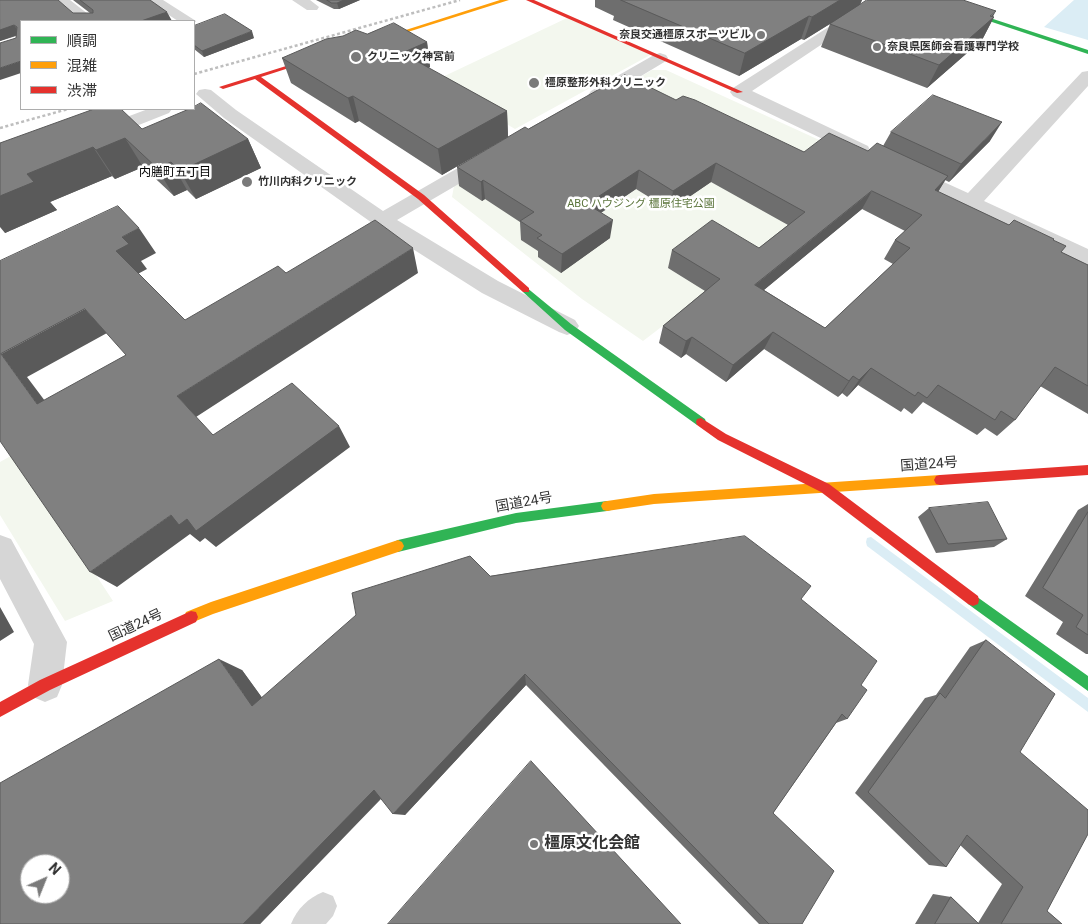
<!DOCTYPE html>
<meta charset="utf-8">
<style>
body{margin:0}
#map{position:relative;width:1088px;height:924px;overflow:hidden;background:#fff;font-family:Roboto,"Noto Sans JP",sans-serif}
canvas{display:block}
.legend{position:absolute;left:20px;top:20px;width:175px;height:90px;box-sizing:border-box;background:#fff;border:1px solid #adadad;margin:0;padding:6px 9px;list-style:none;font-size:15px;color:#323232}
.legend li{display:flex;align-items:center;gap:10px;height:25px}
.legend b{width:25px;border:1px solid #adadad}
.north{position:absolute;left:20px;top:854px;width:50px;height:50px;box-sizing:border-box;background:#fff;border:1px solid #adadad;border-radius:50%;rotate:44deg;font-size:14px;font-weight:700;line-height:20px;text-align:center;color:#323232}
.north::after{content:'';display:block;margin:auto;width:18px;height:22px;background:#7a7a7a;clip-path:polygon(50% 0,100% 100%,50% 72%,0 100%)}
</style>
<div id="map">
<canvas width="1088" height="924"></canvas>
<ul class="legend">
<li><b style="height:6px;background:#30b455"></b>順調</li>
<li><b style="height:6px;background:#ff9f0a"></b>混雑</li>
<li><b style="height:6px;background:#e5322d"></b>渋滞</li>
</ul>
<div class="north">N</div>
</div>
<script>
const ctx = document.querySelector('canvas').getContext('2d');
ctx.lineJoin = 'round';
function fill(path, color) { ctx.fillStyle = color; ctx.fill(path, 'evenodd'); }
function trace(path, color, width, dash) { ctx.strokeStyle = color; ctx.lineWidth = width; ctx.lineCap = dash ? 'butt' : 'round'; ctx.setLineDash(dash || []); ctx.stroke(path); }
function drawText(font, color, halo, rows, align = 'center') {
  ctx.font = font + ' Roboto,"Noto Sans JP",sans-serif'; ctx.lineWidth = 5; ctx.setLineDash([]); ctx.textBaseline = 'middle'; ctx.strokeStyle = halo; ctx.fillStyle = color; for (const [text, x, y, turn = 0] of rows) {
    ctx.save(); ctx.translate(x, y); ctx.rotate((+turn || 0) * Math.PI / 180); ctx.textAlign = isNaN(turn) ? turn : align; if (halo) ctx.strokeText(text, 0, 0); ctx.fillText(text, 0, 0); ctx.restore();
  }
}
fill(new Path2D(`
 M567,18L652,54L515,129L434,81Z
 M652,70H666L874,165L643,341L582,299L452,197L454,186Z
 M16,453L113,601L65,621L0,515V462Z`), '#f3f7ee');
fill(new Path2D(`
 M1074,0H1088V40L1044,27Z`), '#dbedf5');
fill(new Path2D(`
 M871,537L1088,698V712L867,546L866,542L867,538Z`), '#dbedf5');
fill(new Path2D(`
 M323,892L333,896L337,906L333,916L326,924H291C297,909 308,898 323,892Z`), '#d6d6d6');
fill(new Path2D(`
 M54,0H70L97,21H80Z
 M146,0H163L196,21L194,24V21H178Z
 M292,0H310L319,7L317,10H307Z
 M871,0H888L752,91L868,146L870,150L868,154L861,156L854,154L733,96L730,92L733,88Z
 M660,53L666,55L668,58L666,61L603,99L597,100L591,99L588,95L591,91L654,55Z
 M1088,71V86L984,201L1088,249V265L899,176L896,172L899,168L906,166L913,168L968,193L1082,72Z
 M205,89L211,90L236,110L383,211L484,153L491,151L498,153L501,157L498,161L397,220L498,281L575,320L579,326L575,332L567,335L559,332L482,293L375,225L224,118L196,94L199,90Z
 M148,109H172L169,113L106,138L99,140L92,138L90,134L92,130Z
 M0,535L11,539L67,642L62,685L57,697L45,702L33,697L28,685L34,644L0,579Z`), '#d6d6d6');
fill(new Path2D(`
 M926,0H935L1088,50V54Z
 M526,287L571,324L705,419L706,422L705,425H697L565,330L523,292V288Z
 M607,501L611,502L613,506L611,510L607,511L516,523L398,552L394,550L392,546L394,542L398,540L516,513Z
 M973,594L1088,676V691L968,604L967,600L968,596Z`), '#30b455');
fill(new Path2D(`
 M500,0H509L373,43L368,42Z
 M940,475L944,476L946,480L944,484L940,485L654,504L607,511L603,510L601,506L603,502L607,501L654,494Z
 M398,540L402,542L404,546L402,550L398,552L213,614L191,623L186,622L184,617L186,612L211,602Z`), '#ff9f0a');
fill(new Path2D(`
 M526,0H534L743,92L737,93Z
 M318,56L323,57L261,77L424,195L529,288V292H523L418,199L255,79L223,89L219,87Z
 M701,418L726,434L829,484L978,596L979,600L978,604L973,606L968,604L821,492L718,440L697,425L696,422L697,419Z
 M1088,465V475L940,485L936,484L934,480L936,476L940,475Z
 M191,611L196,612L198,617L196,622L50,690L0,717V702L40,680Z`), '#e5322d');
trace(new Path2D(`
 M194,74L460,0
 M0,128L68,109`), '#bebebe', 2.5, [3, 2.5]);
fill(new Path2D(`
 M0,0L73,13H90L73,0H150L172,21H21V73L16,36L0,41Z
 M316,0H360L339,9H334Z
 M595,0H862L860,4L994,17L982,40L927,88L821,47L830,24L804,40L801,39L739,76L613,20L614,16L595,7Z
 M194,26L254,38L204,57L194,49Z
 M367,34L427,42L430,67L428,68L507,111L508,137L442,175L359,121L355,123L291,83L282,58Z
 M676,100L804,152L868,151L883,146L891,132L990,141L949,182L945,180L938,192L1009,225L1053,240L1061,252L1088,265V414L1040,386L1015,420L997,436L985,428L977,435L923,402L912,414L904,408L901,412L858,385L847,397L842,393L838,397L764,349L726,382L686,354L681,358L659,343L663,326L705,291L668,268L672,250L759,248L788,225L711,182L670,210L636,189L601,213L610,238L561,273L538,257V251L521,240L520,222L485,199L482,201L459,186L457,167L528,129ZM862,209L905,231L895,240L884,259L893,264L825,328L764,290Z
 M142,129L248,139L261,168L196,199L187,190L174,196L143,167L115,179L112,176L50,202L57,210L5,233L0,143Z
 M1088,504V654H1086L1056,634L1063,622L1025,596L1078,510Z
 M929,508L1007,539L994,547L936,553L918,517Z
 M490,576L801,599L861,685L847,719L836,723L773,813L802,924H759L526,685L405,815L381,799L260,924L242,670L262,698Z
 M986,640L1020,752L1047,911L1062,924H915L933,894L951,897L978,923L1002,884L960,845L946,867L929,865L855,793L925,698L936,695L970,647Z`), '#6e6e6e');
fill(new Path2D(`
 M344,0H360L339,9L337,3Z
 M840,0H862L860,5L804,40L812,17Z
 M996,11L991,20L994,17L982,40L927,88L939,65Z
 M167,12L172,21H141Z
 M809,16L801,39L739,76L745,53Z
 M14,25L20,34L0,41V30Z
 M252,31L254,38L204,57L202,51Z
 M427,42L430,67L406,78L402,53Z
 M21,61V73L0,80V68Z
 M353,96L359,121L355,123L348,98Z
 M507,111L508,137L442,175L438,149Z
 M1002,122L990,141L949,182L961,164Z
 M125,138L143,167L115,179L96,150Z
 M248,139L261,168L196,199L180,171Z
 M93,147L112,176L50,202L57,210L5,233L0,227V196L27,174Z
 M171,162L187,190L174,196L157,168Z
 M716,163L711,182L670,210L673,191Z
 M639,170L636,189L585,223L587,204Z
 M948,176L936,195L935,190Z
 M483,180L485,199L482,201L481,182Z
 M872,191L862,209L748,303L755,285Z
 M613,220L610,238L561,273L562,254Z
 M139,228L156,253L141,261L147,269L134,276L116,251L122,237Z
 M413,248L418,273L196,417L177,396Z
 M85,309L107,333L27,377L63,425L37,404L1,354Z
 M773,332L764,349L726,382L733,365Z
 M692,337L686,354L681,358L686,341Z
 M871,368L858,385L847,397L859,380Z
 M853,376L842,393L838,397L849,381Z
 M339,426L350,447L216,547L205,538L200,542L190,534L117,587L90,572L171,515L187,519Z
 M0,607L14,632L0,641Z
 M219,659L242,670L274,714L252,706Z
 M525,674L526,685L405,815L393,814Z
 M374,790L387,792L260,924H243Z`), '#5a5a5a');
const building = new Path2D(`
 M0,0H58L73,13H93V10L80,0H150L167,12L141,21H21V61L0,68V43L16,38L17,27L14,25L0,30Z
 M327,0H344L337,3H332Z
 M621,0H840L812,17L809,16L745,53Z
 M867,0H963L996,11L990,16L994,17L939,65L830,24Z
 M225,14L252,31L202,51L194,45V26Z
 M394,23L427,42L402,53L507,111L438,149L353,96L348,98L282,58L326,39L343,36L356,30L367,34Z
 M625,75L676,100L683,96L695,100L804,152L829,133L868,151L877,143L948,176L935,190L1009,225L1014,220L1054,239L1053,240L1066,246L1061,252L1088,265V386L1055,367L1015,420L1001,411L995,420L938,385L927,398L918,392L915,396L871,368L859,380L853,376L849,381L773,332L733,365L692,337L686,341L663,326L720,279L672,250L712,220L759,248L805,212L716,163L673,191L639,170L587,204L613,220L562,254L537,238L542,235L520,221L534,212L483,180L481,182L457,167L525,127L528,129ZM872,191L922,215L895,240L910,248L825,328L755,285Z
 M933,95L1002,122L961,164L891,132Z
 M201,103L248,139L180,171L171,162L157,168L125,138L96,150L93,147L27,174L34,182L0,196V143L94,109H121L142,129L189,109H194V107Z
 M118,206L139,228L122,237L129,244L116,251L185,320L278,266L286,273L375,220L413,248L177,396L213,435L292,383L339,426L196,531L187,519L179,525L171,515L90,572L0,441V261ZM85,309L126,355L37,404L1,354Z
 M988,502L1007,539L948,544L929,508Z
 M1088,512V635L1076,627L1083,615L1043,588Z
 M745,536L811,586L801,599L877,661L861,685L867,690L847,719L842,714L773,813L834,871L802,924H769L525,674L393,814L374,790L243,924H0V783L219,659L252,706L356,615L352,593L470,556L490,576ZM30,864H60V894H30Z
 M986,640L1055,694L1020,752L1088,810V834L1047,911L1062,924H1001L1023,887L967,835L946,867L868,792L940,693L945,698Z
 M531,761L681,924H388Z
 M951,897L979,924H935Z`);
fill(building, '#808080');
trace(building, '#5a5a5a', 1);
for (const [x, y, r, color] of [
 [761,35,5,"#7a7a7a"],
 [877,47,5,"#7a7a7a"],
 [356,57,6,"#7a7a7a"],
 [534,83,6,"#7a7a7a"],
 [247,182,6,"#7a7a7a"],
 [534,844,5,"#7a7a7a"]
]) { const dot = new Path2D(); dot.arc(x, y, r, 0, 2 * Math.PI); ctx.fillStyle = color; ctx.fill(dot); trace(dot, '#fff', 2); }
drawText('bold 11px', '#323232', '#fff', [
 ["奈良交通橿原スポーツビル",751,35,"right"],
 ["奈良県医師会看護専門学校",887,47],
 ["クリニック神宮前",367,57],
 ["橿原整形外科クリニック",545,83],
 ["竹川内科クリニック",258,182]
], 'left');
drawText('11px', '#5a743a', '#fff', [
 ["ABC ハウジング 橿原住宅公園",641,204]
]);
drawText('12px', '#000', '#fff', [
 ["内膳町五丁目",175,173]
]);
drawText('14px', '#323232', '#fff', [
 ["国道24号",929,465,-4],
 ["国道24号",524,503,-10],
 ["国道24号",136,626,-25]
]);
drawText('bold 16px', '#323232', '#fff', [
 ["橿原文化会館",544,844]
], 'left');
</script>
